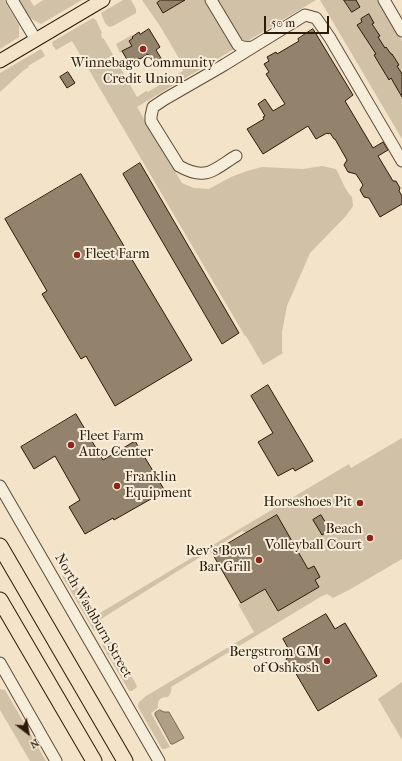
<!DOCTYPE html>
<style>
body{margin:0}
#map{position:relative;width:402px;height:761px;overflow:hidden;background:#f3e3c8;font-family:"IM FELL French Canon",serif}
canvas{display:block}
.north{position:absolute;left:8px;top:713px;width:40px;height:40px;-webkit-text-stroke:3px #f7eddb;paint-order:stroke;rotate:149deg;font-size:11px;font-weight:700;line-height:16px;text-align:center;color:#2c1a08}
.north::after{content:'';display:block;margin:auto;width:14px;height:18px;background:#2c1a08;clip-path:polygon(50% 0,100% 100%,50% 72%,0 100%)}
.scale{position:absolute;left:264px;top:16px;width:65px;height:18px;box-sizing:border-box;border:2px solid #2c1a08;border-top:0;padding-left:5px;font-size:12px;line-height:14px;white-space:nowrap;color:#2c1a08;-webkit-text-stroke:3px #f7eddb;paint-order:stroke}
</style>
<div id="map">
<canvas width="402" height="761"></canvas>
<div class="north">N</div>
<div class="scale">50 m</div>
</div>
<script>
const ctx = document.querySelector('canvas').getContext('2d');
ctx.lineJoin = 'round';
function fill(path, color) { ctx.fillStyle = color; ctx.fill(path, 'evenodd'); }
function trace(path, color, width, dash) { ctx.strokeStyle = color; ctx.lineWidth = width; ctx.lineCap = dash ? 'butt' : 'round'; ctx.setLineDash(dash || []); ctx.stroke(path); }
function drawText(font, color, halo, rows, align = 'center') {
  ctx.font = font + ' "IM FELL French Canon",serif'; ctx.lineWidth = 4; ctx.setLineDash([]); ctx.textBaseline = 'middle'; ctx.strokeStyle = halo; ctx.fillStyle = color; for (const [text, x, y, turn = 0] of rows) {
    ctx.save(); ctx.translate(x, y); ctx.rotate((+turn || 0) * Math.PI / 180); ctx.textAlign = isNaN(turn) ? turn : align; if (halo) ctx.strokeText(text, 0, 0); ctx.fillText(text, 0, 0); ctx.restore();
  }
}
fill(new Path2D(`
 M0,0H4L19,25V37L0,49Z
 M19,0H30L34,6L43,0H82L41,24L30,18Z
 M123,0H131L136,9V13L113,26L109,27L105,23L101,13Z
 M142,0H316L137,107L182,183L194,188L209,189L231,177L247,171L262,167L303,169L322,166L336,169C342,179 344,189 352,197L353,206L346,216L310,253L287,306L282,332V351L283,353L263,365L246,336H245L72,41L56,50L53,46L52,42L93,18L96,20L102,33L101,34L102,38L104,39L137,97L146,91L148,92L183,71L179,64L180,62V60L160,26Z
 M320,0H378L402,41V139Z
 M132,35L133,36L132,37L133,38L129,41L132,46L120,53L116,44Z
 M41,49L45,56L28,66L29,67L24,70L0,92V73Z
 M402,438V559L349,590L333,598L327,594L322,596L171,687C172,692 170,694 168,697C160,697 157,700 158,708L151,713L170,747L165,749H162L138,707V705L139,702L146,696L254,632L238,604L241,603L265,589L278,611L319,587L277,516L246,533L242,531L101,619L104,625L99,629L94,631L62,576L66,572H68L95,616L243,527L349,464L351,468Z
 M108,640L111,641L136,684L137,687L132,691H129L102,645L104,642Z
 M402,682V740L378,699Z
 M0,689L5,690L46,761H30L0,710Z`), '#d1c1a7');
const water = new Path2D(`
 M160,710L164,712H169L184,738L173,744H171L155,715V713Z`);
fill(water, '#af9f87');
trace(water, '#7b6a54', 1);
const building = new Path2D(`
 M161,0H185L163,13L157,3Z
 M344,0H356L360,7L352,12Z
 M369,14L374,23L372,24L380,36L378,37L385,48L386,47L391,54H392L399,65L397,66L402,74V97L391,78L389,80L374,55L376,54L357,25L362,22L361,19Z
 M149,29L160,47L156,50L164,63L156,68L148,54L140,59L139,58L129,63L122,51L132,46L129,41L133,38L132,37L139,32L140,34Z
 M313,29L353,95L345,101L373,148L383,142L388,150L378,156L393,181H396L400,188L399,191L402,196V204L380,217L369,198L364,197L360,190L363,185L356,174L348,172L344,165L347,160L335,139H334L330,133L328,134L327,133L316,139L308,126L263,154L247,129L264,119L263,117L265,116L258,104L265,99L273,111L285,104L266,74L269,72L264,64L269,61L267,57L276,52L277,54L299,41L298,39Z
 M68,72L75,83L67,88L60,77Z
 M140,163L239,333L222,344L123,174Z
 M81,174L192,360L115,406L86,356L81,359L42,294L47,291L5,219Z
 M268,385L313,461L295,471L293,468L278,476L258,442L273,433L251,396Z
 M76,414L103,460L135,441L165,491L114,520L113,518L85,534L69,507L80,500L55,456L34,469L21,447Z
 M277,515L308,569L314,566L320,577L315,580L319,587L278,611L265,589L241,603L212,553Z
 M321,515L330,530L322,535L313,520Z
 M326,614L335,629L345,623L377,676L318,711L295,672L294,673L286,659L292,655L283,639Z`);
fill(building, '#93836c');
trace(building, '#2c1a08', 1);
const minor = new Path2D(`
 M12,0L36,40
 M211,0L238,45C243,48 247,48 253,47L305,15L316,18L330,38L402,161
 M384,0L402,31
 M236,156C227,161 213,173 204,173C196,174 186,170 179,166L151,121V116L153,107L165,99L224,65L253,47
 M0,486L159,761
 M0,663L56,761`);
const major = new Path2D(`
 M0,61L103,0`);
const highway = new Path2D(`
 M0,546L125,761
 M0,600L94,761`);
trace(minor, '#5e4c38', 13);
trace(major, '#2c1a08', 15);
trace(highway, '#2c1a08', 17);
trace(minor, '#f7eddb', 11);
trace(major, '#f3e3c8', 13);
trace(highway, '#f3e3c8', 15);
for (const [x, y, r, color] of [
 [143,49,4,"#8f2418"],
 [77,255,4,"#8f2418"],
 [71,445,4,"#8f2418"],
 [117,486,4,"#8f2418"],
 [360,503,4,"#8f2418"],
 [370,538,4,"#8f2418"],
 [259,560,4,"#8f2418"],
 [327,661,4,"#8f2418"]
]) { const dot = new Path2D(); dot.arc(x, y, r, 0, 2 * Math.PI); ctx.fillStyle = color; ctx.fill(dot); trace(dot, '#f7eddb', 1.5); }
drawText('14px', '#2c1a08', '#f7eddb', [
 ["Winnebago Community",143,64,"center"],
 ["Credit Union",143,80,"center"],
 ["Fleet Farm",85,255,"left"],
 ["Fleet Farm",79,437,"left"],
 ["Auto Center",79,453,"left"],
 ["Franklin",125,478,"left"],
 ["Equipment",125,494,"left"],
 ["Horseshoes Pit",352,503],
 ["Beach",362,530],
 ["Volleyball Court",362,546],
 ["Rev's Bowl",251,552],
 ["Bar Grill",251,568],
 ["Bergstrom GM",319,653],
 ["of Oshkosh",319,669]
], 'right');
drawText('14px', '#2c1a08', '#f7eddb', [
 ["North Washburn Street",93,616,60]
]);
</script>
